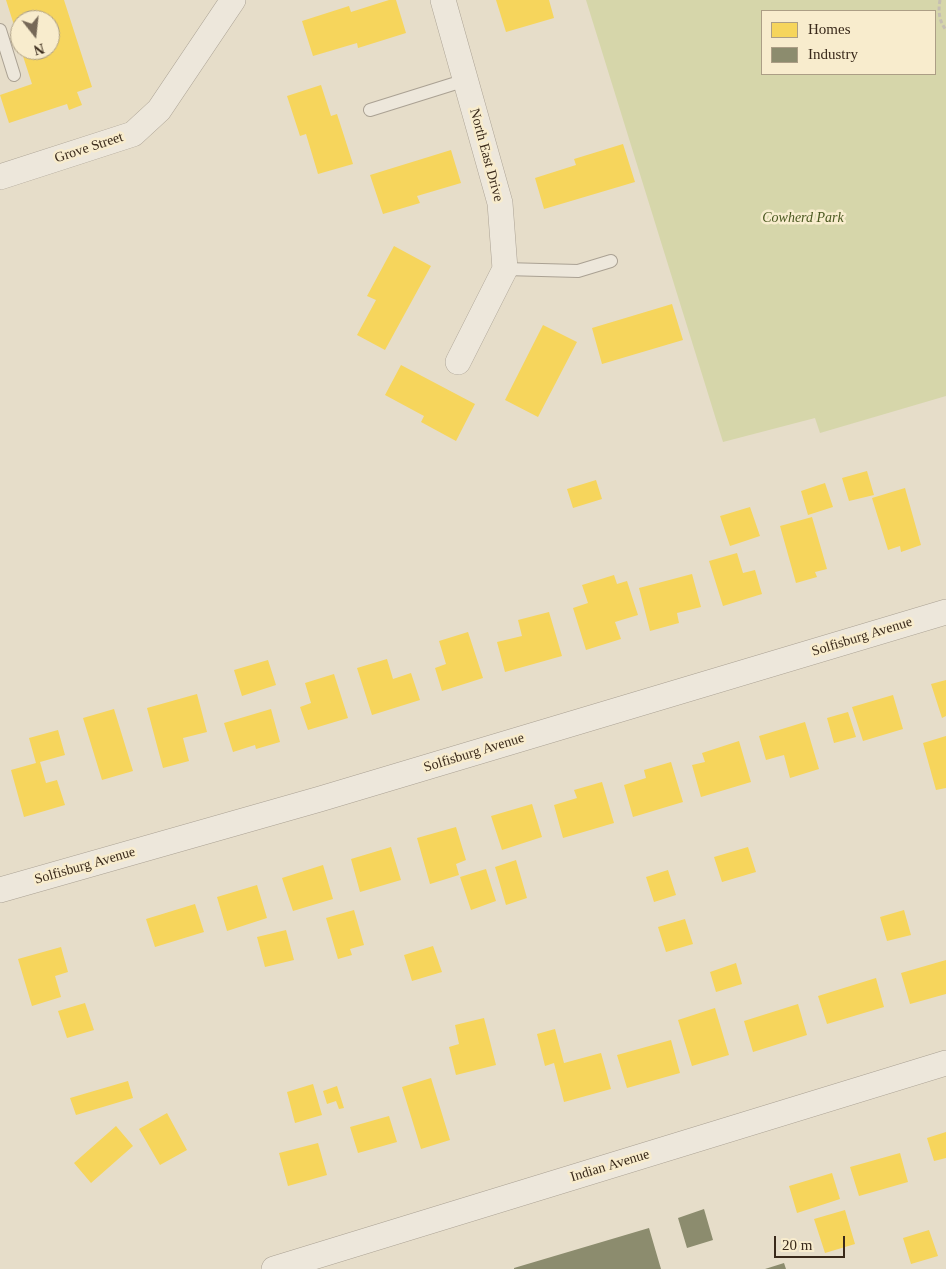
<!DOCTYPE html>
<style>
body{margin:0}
#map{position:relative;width:946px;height:1269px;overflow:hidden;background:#e6ddc9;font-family:Georgia,serif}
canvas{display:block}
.legend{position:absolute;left:761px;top:10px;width:175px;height:65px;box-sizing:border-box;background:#f8eccd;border:1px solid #ac9e85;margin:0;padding:6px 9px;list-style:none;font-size:15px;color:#39291a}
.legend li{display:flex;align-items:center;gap:10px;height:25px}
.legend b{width:25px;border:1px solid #ac9e85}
.north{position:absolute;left:10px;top:10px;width:50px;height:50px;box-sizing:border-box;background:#f8eccd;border:1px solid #ac9e85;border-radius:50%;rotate:164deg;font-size:14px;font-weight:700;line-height:20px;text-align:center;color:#39291a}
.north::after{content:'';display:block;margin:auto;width:18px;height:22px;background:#766857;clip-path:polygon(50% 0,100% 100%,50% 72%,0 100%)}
.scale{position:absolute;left:774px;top:1236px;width:71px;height:22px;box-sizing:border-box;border:2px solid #39291a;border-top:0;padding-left:6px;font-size:15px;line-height:18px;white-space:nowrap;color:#39291a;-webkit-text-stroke:4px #f8eccd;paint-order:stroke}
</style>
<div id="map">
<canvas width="946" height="1269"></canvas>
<ul class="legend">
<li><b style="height:14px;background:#f6d55c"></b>Homes</li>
<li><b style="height:14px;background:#8c8c6e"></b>Industry</li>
</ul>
<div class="north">N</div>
<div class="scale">20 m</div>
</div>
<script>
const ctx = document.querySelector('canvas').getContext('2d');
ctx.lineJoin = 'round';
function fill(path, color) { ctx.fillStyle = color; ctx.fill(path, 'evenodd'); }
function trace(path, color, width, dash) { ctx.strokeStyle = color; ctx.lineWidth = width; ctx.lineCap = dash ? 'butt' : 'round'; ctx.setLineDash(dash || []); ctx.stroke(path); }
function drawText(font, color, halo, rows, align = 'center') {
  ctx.font = font + ' Georgia,serif'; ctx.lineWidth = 5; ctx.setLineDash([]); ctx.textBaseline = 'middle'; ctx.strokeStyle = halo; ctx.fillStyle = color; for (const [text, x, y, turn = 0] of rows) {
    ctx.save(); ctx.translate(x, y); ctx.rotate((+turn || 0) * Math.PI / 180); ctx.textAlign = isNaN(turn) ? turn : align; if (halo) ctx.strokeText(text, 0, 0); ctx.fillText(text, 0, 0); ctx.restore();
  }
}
fill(new Path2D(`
 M586,0H946V396L820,433L815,418L723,442ZM762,11H935V74H762Z`), '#d6d6aa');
fill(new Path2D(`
 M6,0H64L92,87L77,92L82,105L69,110L67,104L9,123L0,95L32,84L21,50H50V20H20V44Z
 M389,0H396L406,33L358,48L357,43L313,56L302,21L349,6L351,12Z
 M496,0H549L554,18L506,32Z
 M321,85L331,116L337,114L353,164L318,174L306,134L300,136L287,96Z
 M623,144L635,182L544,209L535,178L576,165L574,159Z
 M451,150L461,183L417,196L420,203L383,214L370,175Z
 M394,246L431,266L385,350L357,335L376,300L367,296Z
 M672,304L683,340L602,364L592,328Z
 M543,325L577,342L538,417L505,400Z
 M401,365L475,404L456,441L421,422L424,416L385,395Z
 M867,471L874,495L849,501L842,478Z
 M596,480L602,499L573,508L567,489Z
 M825,483L833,507L808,515L801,491Z
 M905,488L921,545L901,552L900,546L888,550L872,498Z
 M750,507L760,536L730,546L720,516Z
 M812,517L827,569L815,572L817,577L796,583L780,526Z
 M737,553L743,573L755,570L762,594L723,606L709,561Z
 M692,574L701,607L677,613L679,623L650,631L639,588Z
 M614,575L617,584L627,581L638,615L615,622L621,639L586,650L573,608L588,603L582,585Z
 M549,612L562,656L505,672L497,642L522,636L518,620Z
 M468,632L483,678L442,691L435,668L446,664L439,641Z
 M387,659L393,679L411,673L420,700L372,715L357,668Z
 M268,660L276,685L242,696L234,670Z
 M334,674L348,718L308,730L300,707L311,703L305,683Z
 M946,680V716L942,718L931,684Z
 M197,694L207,732L183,738L189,761L163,768L147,708Z
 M893,695L903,729L863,741L852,707Z
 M114,709L133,771L102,780L83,718Z
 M271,709L280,742L256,749L255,745L233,752L224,723Z
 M848,712L856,737L834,743L827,718Z
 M805,722L819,769L790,778L784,755L766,760L759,736Z
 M58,730L65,755L40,762L46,783L57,780L65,805L24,817L11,770L36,763L29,738Z
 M946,736V788L936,790L923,743Z
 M739,741L751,782L701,797L692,765L705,762L702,753Z
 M671,762L683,802L633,817L624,785L646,778L644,770Z
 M602,782L614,823L563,838L554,805L577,798L574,790Z
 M532,804L542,837L502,850L491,816Z
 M456,827L466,860L456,864L459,875L430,884L417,838Z
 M391,847L401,880L360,892L351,859Z
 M748,847L756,872L722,882L714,857Z
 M516,860L527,898L506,905L495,867Z
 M323,865L333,899L293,911L282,878Z
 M486,869L496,901L471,910L460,877Z
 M668,870L676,895L654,902L646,877Z
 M257,885L267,918L227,931L217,897Z
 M195,904L204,932L155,947L146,919Z
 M354,910L364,945L350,949L352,955L338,959L326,918Z
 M904,910L911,935L887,941L880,917Z
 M685,919L693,944L666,952L658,927Z
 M286,930L294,960L265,967L257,937Z
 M433,946L442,972L412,981L404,955Z
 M61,947L68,972L55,976L61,997L32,1006L18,959Z
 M946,960V994L910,1004L901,973Z
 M736,963L742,984L716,992L710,972Z
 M876,978L884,1007L827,1024L818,996Z
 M85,1003L94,1030L67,1038L58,1011Z
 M798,1004L807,1035L753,1052L744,1021Z
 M715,1008L729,1055L692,1066L678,1020Z
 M484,1018L496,1065L456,1075L449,1047L459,1044L455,1025Z
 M555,1029L564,1063L601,1053L611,1089L564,1102L554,1063L545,1066L537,1034Z
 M671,1040L680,1073L627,1088L617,1055Z
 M431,1078L450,1140L421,1149L402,1087Z
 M128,1081L133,1098L76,1115L70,1098Z
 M313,1084L322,1115L295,1123L287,1092Z
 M337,1086L344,1108L339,1109L336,1101L327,1104L323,1091Z
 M167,1113L187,1150L160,1165L139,1129Z
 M389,1116L397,1142L358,1153L350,1127Z
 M116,1126L133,1146L91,1183L74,1163Z
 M946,1132V1158L934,1161L927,1138Z
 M318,1143L327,1175L288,1186L279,1153Z
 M900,1153L908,1182L859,1196L850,1167Z
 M832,1173L840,1199L797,1213L789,1186Z
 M845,1210L855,1244L825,1253L814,1219Z
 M929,1230L938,1256L911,1264L903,1238Z`), '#f6d55c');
fill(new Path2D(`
 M704,1209L713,1240L687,1248L678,1218Z
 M649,1228L661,1269H514V1268Z
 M784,1263L786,1269H765Z`), '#8c8c6e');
const lane = new Path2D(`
 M0,30L14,75
 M370,110L466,80
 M505,269L578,271L611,261`);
const street = new Path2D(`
 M443,0L500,203L505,269L458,362
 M0,177L133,134L159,110L233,0
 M0,890L320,799L946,612
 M274,1269L946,1063`);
trace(lane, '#aaa193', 14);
trace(street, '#aaa193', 26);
trace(new Path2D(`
 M940,0C938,11 939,21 946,30`), '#c5beb2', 3, [4, 2.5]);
trace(lane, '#ede7db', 12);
trace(street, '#ede7db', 25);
drawText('14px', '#39291a', '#f8eccd', [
 ["Grove Street",89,148,-18],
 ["North East Drive",486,155,75],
 ["Solfisburg Avenue",862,637,-17],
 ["Solfisburg Avenue",474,753,-17],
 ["Solfisburg Avenue",85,866,-16],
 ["Indian Avenue",610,1166,-17]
]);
drawText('italic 14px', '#49571f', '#f8eccd', [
 ["Cowherd Park",803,218]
]);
</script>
